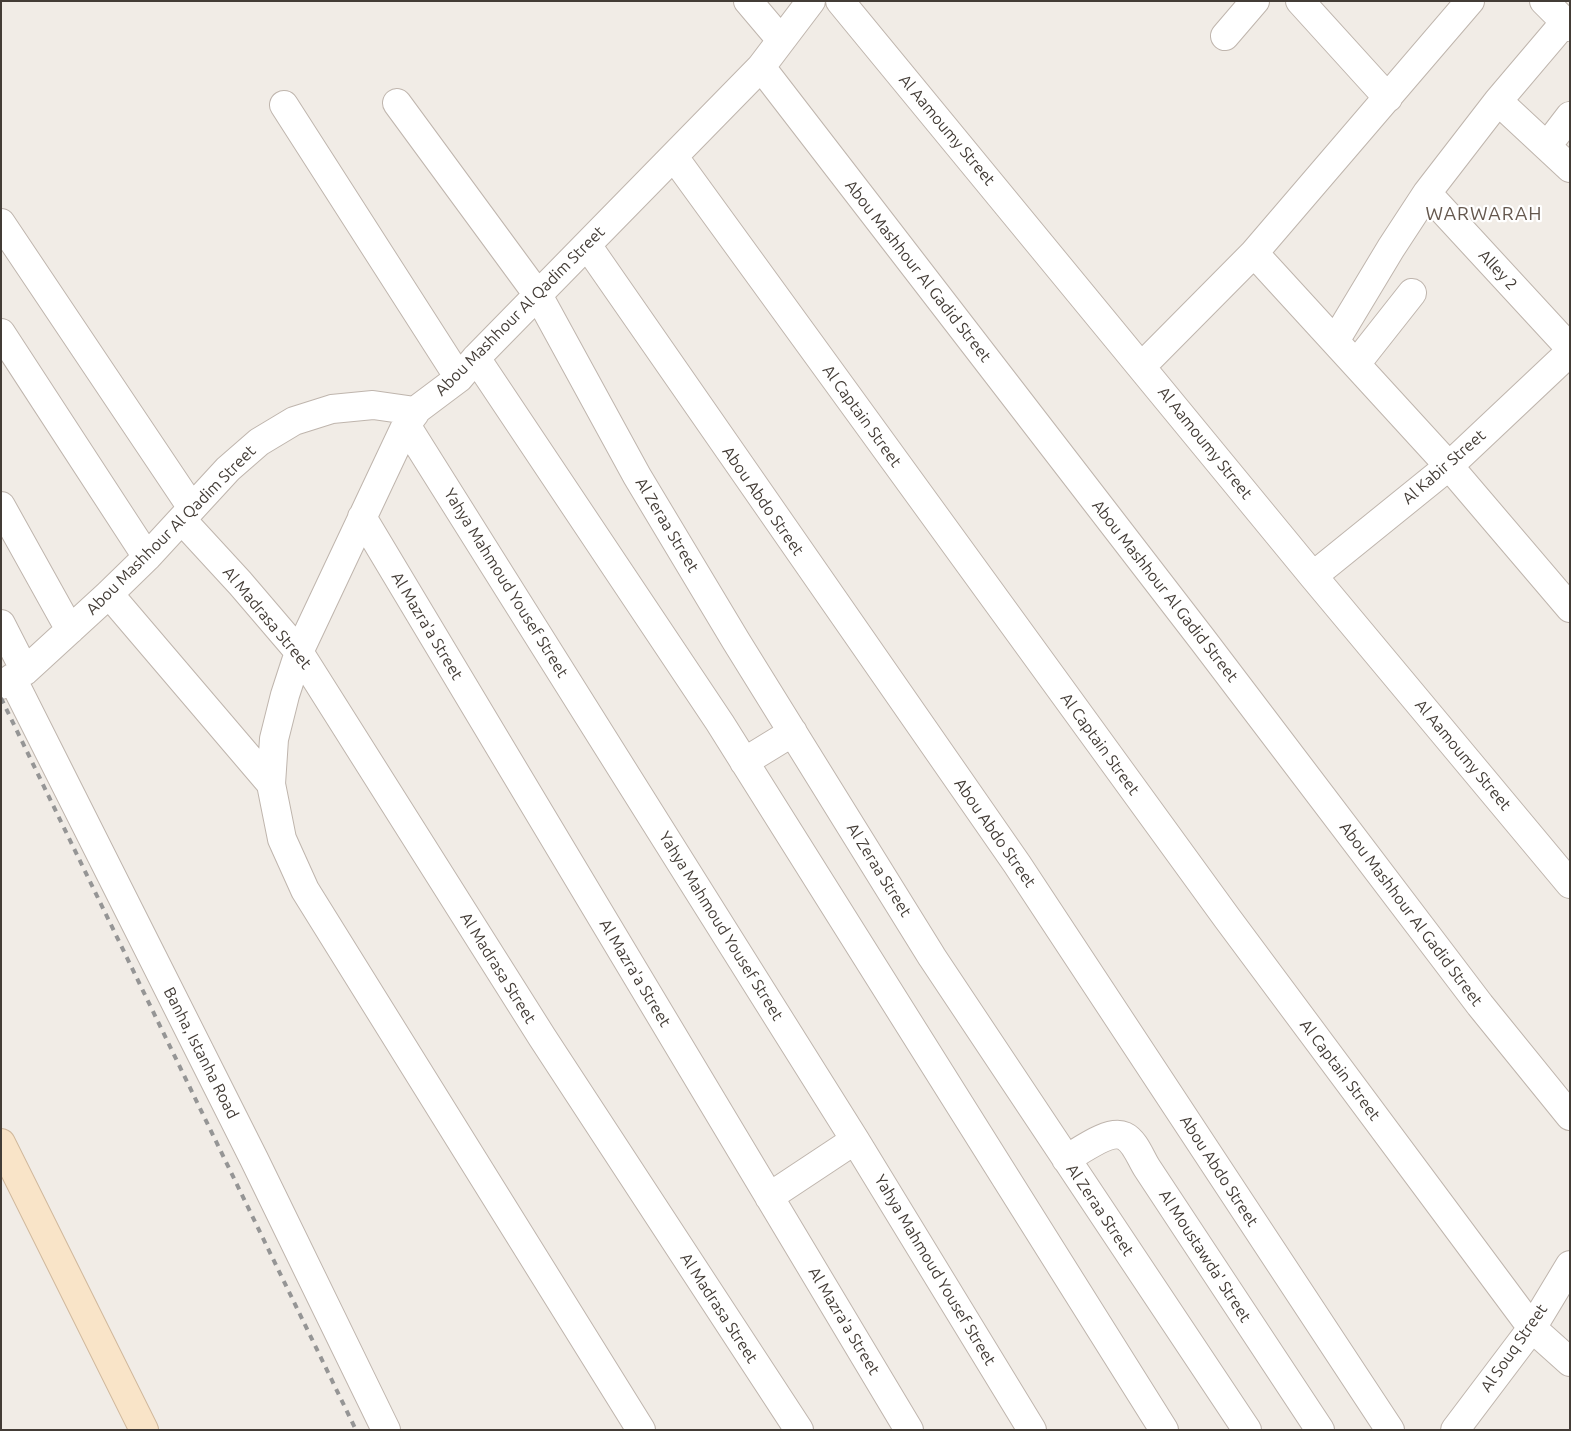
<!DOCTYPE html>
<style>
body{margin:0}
#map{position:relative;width:1571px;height:1431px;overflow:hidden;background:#f1ece6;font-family:Ubuntu,sans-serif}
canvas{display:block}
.frame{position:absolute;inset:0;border:2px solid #433c36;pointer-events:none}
</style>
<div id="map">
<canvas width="1571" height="1431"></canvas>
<div class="frame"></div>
</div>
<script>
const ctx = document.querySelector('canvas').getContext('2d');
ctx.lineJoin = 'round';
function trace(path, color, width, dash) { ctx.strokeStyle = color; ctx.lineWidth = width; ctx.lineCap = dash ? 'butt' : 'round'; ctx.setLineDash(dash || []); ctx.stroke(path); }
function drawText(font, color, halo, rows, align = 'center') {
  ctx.font = font + ' Ubuntu,sans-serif'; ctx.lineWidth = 4.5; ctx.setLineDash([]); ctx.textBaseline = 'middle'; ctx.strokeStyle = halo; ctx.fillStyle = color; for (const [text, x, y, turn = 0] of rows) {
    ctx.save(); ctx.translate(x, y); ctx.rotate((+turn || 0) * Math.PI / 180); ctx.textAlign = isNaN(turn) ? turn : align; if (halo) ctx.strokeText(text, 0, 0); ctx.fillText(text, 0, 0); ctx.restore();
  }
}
const minor = new Path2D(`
 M748,1L781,40
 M840,1L1313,576L1570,884
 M1300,1L1388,98
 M1544,1L1570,27
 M1225,36L1255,1
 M761,67L1202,639L1480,1005L1570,1116
 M1498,101L1570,168
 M397,103L538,295L637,476L736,641L932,957L1247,1430
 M284,105L459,378
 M1547,146L1570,116
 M674,157L1227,918L1532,1328L1570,1362
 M1427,193L1570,348
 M1,223L192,508
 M587,245L1017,864L1390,1430
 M1254,253L1449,466L1570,608
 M1,333L147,557
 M1335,341L1391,248L1427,193L1498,101L1565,22
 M476,358L720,723L1164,1430
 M1356,364L1412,293
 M1142,366L1254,253L1470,1
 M415,413L406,425L299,652L285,695L274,739L271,784L282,839L305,890L641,1430
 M406,425L855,1140L1032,1430
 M1,506L70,630
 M362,517L909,1430
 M182,520L240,583L299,652L542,1037L799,1430
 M1313,576L1449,466L1570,352
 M109,594L271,784
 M1,624L25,671
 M12,678L254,1159L386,1430
 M1,685L25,671L109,594L147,557L228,469L259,442L294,421L332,409L373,405L415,411L459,378L476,358L761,67L811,1
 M744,762L793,732
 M1066,1159C1079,1152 1109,1129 1124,1136C1135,1141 1141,1159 1147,1168L1320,1430
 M769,1197L855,1140
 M1455,1430L1532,1328L1570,1265`);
const secondary = new Path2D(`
 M1,1143L144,1430`);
trace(minor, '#bfb5ad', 30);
trace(secondary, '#d0b89c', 30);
trace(minor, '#fff', 28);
trace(secondary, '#f9e4c8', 28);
trace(new Path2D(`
 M1,698L356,1430`), '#959595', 4, [6, 6]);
drawText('16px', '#433c36', '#fff', [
 ["Al Aamoumy Street",947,130,50],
 ["Alley 2",1498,270,47],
 ["Abou Mashhour Al Gadid Street",918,271,52],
 ["Abou Mashhour Al Qadim Street",520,311,-45],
 ["Al Captain Street",862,416,54],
 ["Al Aamoumy Street",1205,443,51],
 ["Al Kabir Street",1444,467,-41],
 ["Abou Abdo Street",763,501,55],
 ["Al Zeraa Street",667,525,59],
 ["Abou Mashhour Al Qadim Street",171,530,-45],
 ["Yahya Mahmoud Yousef Street",506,583,58],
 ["Abou Mashhour Al Gadid Street",1165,591,52],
 ["Al Madrasa Street",267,618,50],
 ["Al Mazra'a Street",427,626,59],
 ["Al Captain Street",1100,744,54],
 ["Al Aamoumy Street",1463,755,50],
 ["Abou Abdo Street",995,833,55],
 ["Al Zeraa Street",879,870,58],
 ["Abou Mashhour Al Gadid Street",1411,914,53],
 ["Yahya Mahmoud Yousef Street",721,926,58],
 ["Al Madrasa Street",498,968,58],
 ["Al Mazra'a Street",635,973,59],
 ["Banha, Istanha Road",201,1053,63],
 ["Al Captain Street",1340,1070,53],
 ["Abou Abdo Street",1219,1171,57],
 ["Al Zeraa Street",1100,1210,56],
 ["Al Moustawda' Street",1205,1256,57],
 ["Yahya Mahmoud Yousef Street",935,1270,59],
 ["Al Madrasa Street",719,1308,57],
 ["Al Mazra'a Street",844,1321,59],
 ["Al Souq Street",1514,1348,-55]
]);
ctx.letterSpacing = '1px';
drawText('19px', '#65584e', '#fff', [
 ["WARWARAH",1484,214]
]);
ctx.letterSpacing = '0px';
</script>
